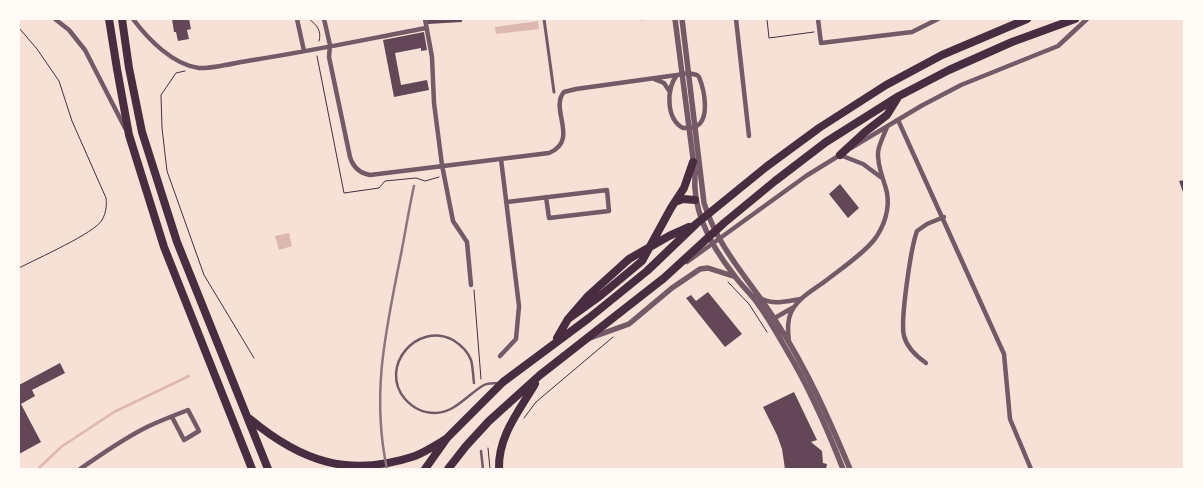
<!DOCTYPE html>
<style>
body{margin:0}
#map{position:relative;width:1203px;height:488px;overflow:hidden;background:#f7e1d7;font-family:"PT Sans Narrow",sans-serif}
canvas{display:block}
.frame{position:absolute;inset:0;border:20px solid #fffaf5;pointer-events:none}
</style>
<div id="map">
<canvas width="1203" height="488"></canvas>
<div class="frame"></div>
</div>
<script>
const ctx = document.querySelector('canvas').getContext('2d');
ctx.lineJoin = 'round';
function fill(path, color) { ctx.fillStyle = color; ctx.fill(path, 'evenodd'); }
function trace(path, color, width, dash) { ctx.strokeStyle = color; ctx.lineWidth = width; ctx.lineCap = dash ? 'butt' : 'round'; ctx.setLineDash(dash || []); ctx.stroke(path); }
fill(new Path2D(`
 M538,21L539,29L496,34L495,27Z
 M289,233L292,246L279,250L275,236Z`), '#dcb8b0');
trace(new Path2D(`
 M38,469L61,447L114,412L189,376`), '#dcb8b0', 2.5);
fill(new Path2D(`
 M172,19H189L191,29L187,30L189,39L178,41L176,32H174Z
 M427,19H462V22L428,24Z
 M424,32L427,50L421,51V48L395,53L401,85L427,80L429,90L394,97L383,40Z
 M1184,180V195L1179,181Z
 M840,184L859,208L848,218L829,194Z
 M708,292L742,334L725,347L686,298L691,295L696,301Z
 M60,363L65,373L32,390L35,396L21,404L41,442L19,454V385Z
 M794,392L817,440L811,442L822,451L823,463L827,464L826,469H785L782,449L777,435L763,407Z`), '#644757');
trace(new Path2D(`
 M309,19C317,25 322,31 319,41
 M642,19V20
 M767,19L769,38L814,32
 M19,28L37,49L59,81L72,121L106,198C107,205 106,213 102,220C95,233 36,259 19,268
 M317,56L344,193L379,188L385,181L416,178L425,181L439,177
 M185,71L176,73L161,95L162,128L167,171L204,275L254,358
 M728,282L749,304L767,332
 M474,290L481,379
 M524,418L536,402L613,337
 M488,448L490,469`), '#4a2c40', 1);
trace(new Path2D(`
 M474,383C473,375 473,367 471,360C468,352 461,345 453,340C417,321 378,367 405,399C413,408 423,413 435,413C455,413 468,394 484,385C488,383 494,383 499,383
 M481,451L483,469`), '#755966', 2.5);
trace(new Path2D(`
 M544,19L554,92`), '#755966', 3);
trace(new Path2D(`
 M55,19L69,30L85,50L125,128
 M133,19C148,39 173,65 199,68C213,69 238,62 253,60C311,51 368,39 426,28
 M297,19L304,51
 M324,19L330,45L329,57L350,157C353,167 359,173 370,175L549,153C580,140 549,109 564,92L576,89L677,75
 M425,19L432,57L434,103L442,165L453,221L467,242L471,285
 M736,19L749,136
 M818,19L821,43L912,32L938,19
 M688,73L697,75L699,77C704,89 711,120 695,127C692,128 686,128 683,128C666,119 666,89 677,75Z
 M654,79L664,83L670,92
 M898,120L1004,354L1010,419L1031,469
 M851,148L921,106L961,85L1058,46L1087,19
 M840,155L863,164L882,178
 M507,202L607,190L609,211L549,218L546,197
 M687,262L806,176L840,155
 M762,299C774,305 788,301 800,299
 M773,319L794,307
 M789,342C788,334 787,323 790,315C796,298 814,290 828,279C842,268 863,254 874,240C884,227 890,209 887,193C884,179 877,167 878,152C879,144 884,135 887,127
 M500,356L516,339L519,306L501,159
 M926,363C916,356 907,348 904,336C900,321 911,247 917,231L927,224L944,217
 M80,469C102,454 124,438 149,426C162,420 175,415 188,410L199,431L184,440L172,417`), '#755966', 4.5);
trace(new Path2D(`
 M675,19L695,174C692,211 711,246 734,275C740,284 749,292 756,301C767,316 777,333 786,349C809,387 827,428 843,469
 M682,19L704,203C719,251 751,281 777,323C807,369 829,419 850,469
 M590,338L629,324L672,288L700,269L708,268L733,276`), '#755966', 5.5);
trace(new Path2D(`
 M109,19L117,69L129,135L164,247L252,469
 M122,19L129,68L142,132L177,242L268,469
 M840,155L865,132L887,115L897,99
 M675,202L683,199L695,200
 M568,319L600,296L642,261L671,208L684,188L693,162
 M557,338L568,319L587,297L629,259L669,236L689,227
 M250,419C302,462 349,478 415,456C425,452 436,445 446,439
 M425,469L447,438L503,382L589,318L647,271L696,224L766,167L819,128L886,85L942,55L1027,19
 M448,469L466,446L489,421L540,375L664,278L724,223L775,181L826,142L899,96L949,70L1012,42L1075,19
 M499,469C498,436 519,411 535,384`), '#4a2c40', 8);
trace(new Path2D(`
 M387,469C372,398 384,339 398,269C404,241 408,213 414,186`), '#8f747c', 2.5);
</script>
